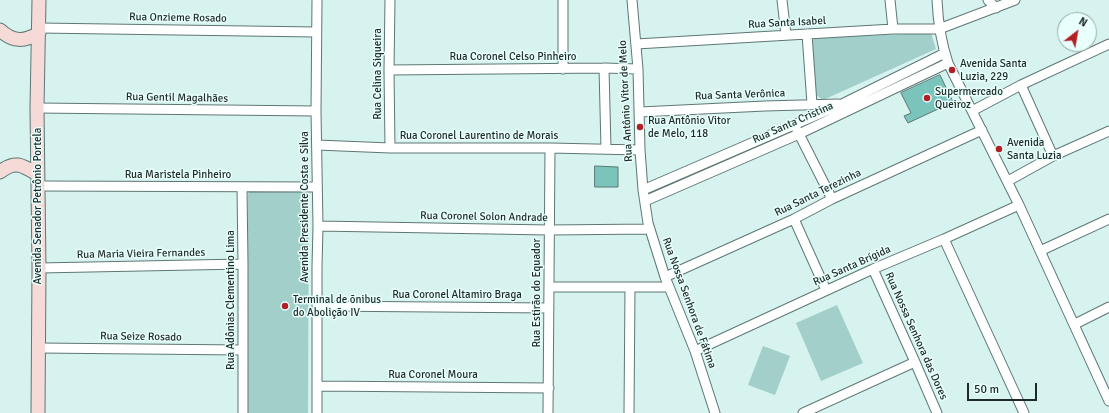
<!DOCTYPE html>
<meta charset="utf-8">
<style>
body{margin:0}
#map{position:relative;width:1109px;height:413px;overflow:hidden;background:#d6f3ef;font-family:Signika,sans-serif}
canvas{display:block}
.north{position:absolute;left:1057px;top:12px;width:40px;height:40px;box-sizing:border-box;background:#e8fffc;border:1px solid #98aaa7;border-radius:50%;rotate:31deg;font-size:11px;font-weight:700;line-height:16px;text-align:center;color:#1f2a28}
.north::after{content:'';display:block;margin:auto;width:14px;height:18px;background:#b22026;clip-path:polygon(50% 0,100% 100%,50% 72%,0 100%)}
.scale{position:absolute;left:967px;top:383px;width:70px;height:18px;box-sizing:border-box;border:2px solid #1f2a28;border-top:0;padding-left:5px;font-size:12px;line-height:14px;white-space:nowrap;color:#1f2a28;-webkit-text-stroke:3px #e8fffc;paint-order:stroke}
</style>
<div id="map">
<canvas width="1109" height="413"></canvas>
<div class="north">N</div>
<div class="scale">50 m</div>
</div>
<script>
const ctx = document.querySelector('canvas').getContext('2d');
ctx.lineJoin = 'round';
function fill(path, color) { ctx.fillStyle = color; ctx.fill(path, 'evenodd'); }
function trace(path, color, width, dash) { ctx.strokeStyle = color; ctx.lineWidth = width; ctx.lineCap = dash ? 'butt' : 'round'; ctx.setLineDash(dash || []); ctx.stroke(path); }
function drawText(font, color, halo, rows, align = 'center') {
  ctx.font = font + ' Signika,sans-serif'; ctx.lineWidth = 3; ctx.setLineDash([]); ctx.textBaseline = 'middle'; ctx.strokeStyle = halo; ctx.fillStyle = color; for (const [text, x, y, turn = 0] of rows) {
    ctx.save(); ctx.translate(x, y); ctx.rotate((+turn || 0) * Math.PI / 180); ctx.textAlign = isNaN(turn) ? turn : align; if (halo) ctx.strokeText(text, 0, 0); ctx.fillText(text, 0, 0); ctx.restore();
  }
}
fill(new Path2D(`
 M931,33L936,49L823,100L816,95L810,38Z
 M300,190L306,192L309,195L308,413H246L248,194L250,191Z
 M837,305L863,363L821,381L796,323Z
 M763,346L790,356L775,395L748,385Z`), '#a2cfca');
const building = new Path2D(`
 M940,75L953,102L908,123L904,116L911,113L901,93Z
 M595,166L618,167V187H595Z`);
fill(building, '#7ac4bc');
trace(building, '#5e7875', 1);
const street = new Path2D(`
 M317,0L316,111L318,226L317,267V413
 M390,0L389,70L390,148
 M563,0V69
 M632,0L638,69L640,150L643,190L648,223L665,277L695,351L715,413
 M782,0L786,35
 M890,0L893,29
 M937,0C938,23 941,42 948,63L1019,205L1109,401
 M988,0L996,8
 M39,28L316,32
 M807,34L812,104
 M636,44L893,29H939L1015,0
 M604,68L606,149
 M389,70L604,68L638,69
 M1021,85L1053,156
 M37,108L316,111
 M972,111L1021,85L1109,44
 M640,112L765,106L838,104
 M797,130L832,199
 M317,145L390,148H550L640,150
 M1008,181L1053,156L1109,131
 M38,186L317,187
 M242,187L243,264V413
 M643,190L842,104L945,53
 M645,201L799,134L948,63
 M794,219L826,290
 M318,226L549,230L650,229
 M944,239L1024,413
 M1040,251L1109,219
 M39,268L243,264
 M873,269L915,362L937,413
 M665,277L794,219L832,199L982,130
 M549,287H668
 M317,306L549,308
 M1075,324L1109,307
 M38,348L243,350
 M695,351L873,269L944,239L1019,205
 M317,386L549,388
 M548,413L550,148
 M629,413L630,287
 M803,413L915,362`);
const secondary = new Path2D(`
 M0,30C13,42 24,42 39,33
 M0,172C15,160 22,165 37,174
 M38,413L39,268L37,108L39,0`);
trace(street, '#5e7774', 11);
trace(secondary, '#5e7774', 15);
trace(street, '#fff', 9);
trace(secondary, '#f5dad8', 13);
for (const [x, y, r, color] of [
 [952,70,4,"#b22026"],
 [927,98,4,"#b22026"],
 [640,127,4,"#b22026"],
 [999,149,4,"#b22026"],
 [285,306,4,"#b22026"]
]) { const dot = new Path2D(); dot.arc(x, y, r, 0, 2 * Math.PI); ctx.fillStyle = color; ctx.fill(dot); trace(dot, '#e8fffc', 1.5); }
drawText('11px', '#1f2a28', '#e8fffc', [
 ["Rua Onzieme Rosado",178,18,1],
 ["Rua Santa Isabel",787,23,-3],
 ["Rua Coronel Celso Pinheiro",513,57],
 ["Rua Celina Siqueira",378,74,-90],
 ["Rua Santa Verônica",740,95,-2],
 ["Rua Gentil Magalhães",177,98,1],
 ["Rua Antônio Vitor de Melo",626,101,-93],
 ["Rua Santa Cristina",793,123,-24],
 ["Rua Coronel Laurentino de Morais",479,136],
 ["Rua Maristela Pinheiro",178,175],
 ["Rua Santa Terezinha",818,193,-26],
 ["Avenida Senador Petrônio Portela",38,206,-90],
 ["Avenida Presidente Costa e Silva",305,207,-90],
 ["Rua Coronel Solon Andrade",484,217,1],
 ["Rua Maria Vieira Fernandes",141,254,-1],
 ["Rua Santa Brígida",852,266,-24],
 ["Rua Estirão do Equador",537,293,-90],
 ["Rua Coronel Altamiro Braga",457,295],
 ["Rua Adônias Clementino Lima",231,300,-90],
 ["Rua Nossa Senhora de Fátima",689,303,70],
 ["Rua Nossa Senhora das Dores",916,336,66],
 ["Rua Seize Rosado",141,337,1],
 ["Rua Coronel Moura",433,375]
]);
drawText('11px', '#1f2a28', '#e8fffc', [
 ["Avenida Santa",960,64],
 ["Luzia, 229",960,77],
 ["Supermercado",935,92],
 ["Queiroz",935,105],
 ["Rua Antônio Vitor",648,121],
 ["de Melo, 118",648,134],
 ["Avenida",1007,143],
 ["Santa Luzia",1007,156],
 ["Terminal de õnibus",293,300],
 ["do Abolição IV",293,313]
], 'left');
</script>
